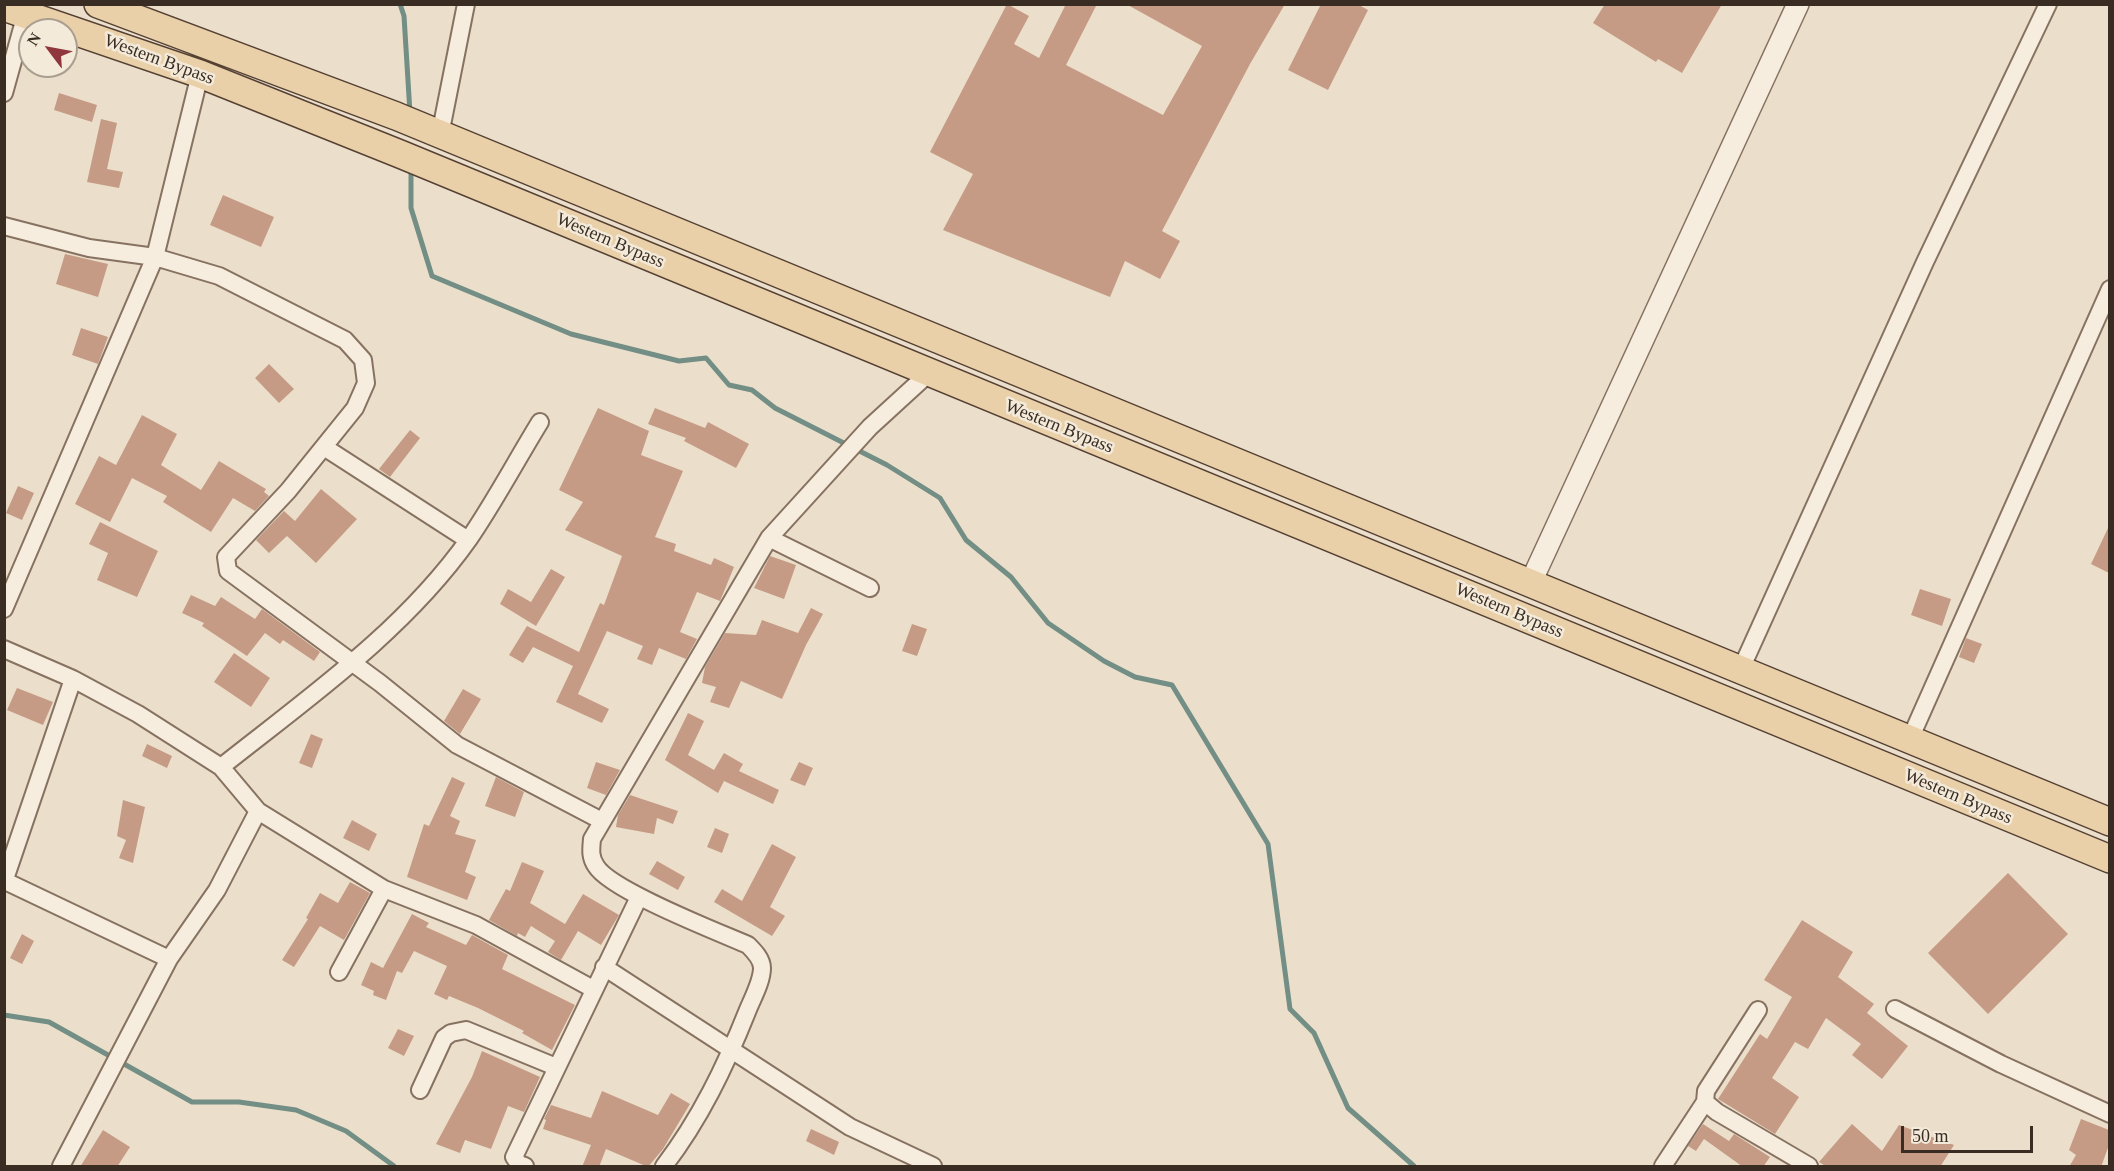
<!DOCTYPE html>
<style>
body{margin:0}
#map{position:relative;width:2114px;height:1171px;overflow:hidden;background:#ebdfcb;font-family:Georgia,serif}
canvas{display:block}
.frame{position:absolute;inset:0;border:6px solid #392c22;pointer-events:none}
.north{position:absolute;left:18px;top:18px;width:60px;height:60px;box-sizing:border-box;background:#f3eada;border:2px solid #a99e90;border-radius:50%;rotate:302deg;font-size:16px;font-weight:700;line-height:24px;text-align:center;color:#392c22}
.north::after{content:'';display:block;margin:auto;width:21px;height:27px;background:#90363d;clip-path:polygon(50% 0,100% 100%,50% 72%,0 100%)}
.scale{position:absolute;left:1901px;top:1126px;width:132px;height:27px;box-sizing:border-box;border:3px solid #392c22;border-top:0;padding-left:8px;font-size:18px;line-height:21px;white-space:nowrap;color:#392c22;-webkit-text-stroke:4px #f3eada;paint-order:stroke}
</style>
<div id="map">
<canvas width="2114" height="1171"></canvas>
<div class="frame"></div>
<div class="north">N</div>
<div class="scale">50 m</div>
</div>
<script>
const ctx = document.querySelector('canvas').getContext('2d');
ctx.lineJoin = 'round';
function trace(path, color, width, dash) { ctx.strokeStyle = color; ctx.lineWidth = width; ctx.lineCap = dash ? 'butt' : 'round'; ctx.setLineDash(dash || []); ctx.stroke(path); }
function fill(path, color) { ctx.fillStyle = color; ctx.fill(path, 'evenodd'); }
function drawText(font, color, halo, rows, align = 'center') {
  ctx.font = font + ' Georgia,serif'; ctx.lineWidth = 5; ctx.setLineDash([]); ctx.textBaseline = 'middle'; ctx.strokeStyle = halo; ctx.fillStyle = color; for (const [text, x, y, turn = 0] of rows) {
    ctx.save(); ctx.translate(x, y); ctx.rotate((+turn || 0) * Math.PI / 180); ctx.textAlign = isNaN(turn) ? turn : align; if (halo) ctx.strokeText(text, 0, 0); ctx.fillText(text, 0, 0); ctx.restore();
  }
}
trace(new Path2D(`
 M400,4L404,16L410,113
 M411,167V208L432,276L571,334L679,361L706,358L729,385L752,390L775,408L887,465L940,498L966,540L1011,577L1048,623L1104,661L1135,677L1172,685L1268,844L1290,1009L1314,1033L1348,1108L1414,1166
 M4,1015L49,1022L192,1102H239L296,1110L346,1131L394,1166`), '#728e85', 5);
fill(new Path2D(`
 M1007,4L1029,16L1014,44L1039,58L1066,4H1097L1066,65L1163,115L1202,46L1126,4H1285L1250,64L1162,231L1180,241L1160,279L1125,261L1110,297L943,230L973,174L930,152Z
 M1321,4H1357L1368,10L1328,90L1288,70Z
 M1605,4H1722L1682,73L1658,59L1656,62L1593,23Z
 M59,93L97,105L92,122L54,110Z
 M101,119L117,123L107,169L123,172L119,188L87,182Z
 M223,195L274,217L261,247L210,225Z
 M65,254L108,264L98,297L56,284Z
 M81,328L108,337L98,364L72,355Z
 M269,364L294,389L279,403L255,378Z
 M598,408L649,431L641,455L683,471L655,537L676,544L674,551L711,565L714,558L734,567L720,601L697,592L680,632L697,639L686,659L659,648L652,665L637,659L643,646L607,631L578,694L609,709L602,723L556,702L573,666L533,647L523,663L509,655L527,626L579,652L600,603L604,605L622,556L565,530L583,502L559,490Z
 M655,408L705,428L708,422L749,444L736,468L684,441L686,438L648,424Z
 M142,415L177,434L161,465L201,490L219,461L266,489L264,492L269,496L255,511L233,498L211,532L163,502L167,496L132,478L110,522L75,504L99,456L116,465Z
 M410,430L420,438L390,477L379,469Z
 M18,486L34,493L22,520L6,513Z
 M321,489L357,519L316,563L287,536L269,553L256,540L284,511L295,521Z
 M100,522L158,551L137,597L97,580L108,553L89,544Z
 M2109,526V573L2091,564Z
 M770,556L796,565L784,599L754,588Z
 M551,569L565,577L536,626L500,604L508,589L531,602Z
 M1920,589L1951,599L1942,626L1911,615Z
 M191,595L215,606L221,597L255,619L262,609L320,652L314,661L283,640L280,644L265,633L247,656L202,626L204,623L182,613Z
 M811,608L823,614L806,645L782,699L741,681L729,708L710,702L716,687L702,683L705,667L725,633L756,635L762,620L798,633Z
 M912,624L927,629L917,656L902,651Z
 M1966,638L1982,644L1974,663L1959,657Z
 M234,653L270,678L251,707L214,682Z
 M17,688L53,702L43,725L7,710Z
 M463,689L481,699L460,734L444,721Z
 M688,713L704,721L688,755L714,770L724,753L743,764L739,771L779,790L773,804L724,781L718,793L665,760Z
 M311,734L323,739L312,768L299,763Z
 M147,744L172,756L167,768L142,756Z
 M596,762L620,770L606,795L587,788Z
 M799,762L813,768L805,786L790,780Z
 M452,777L465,783L450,816L460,821L455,834L476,840L465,872L476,877L467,900L407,877L424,824L429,826Z
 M496,777L524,792L515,817L485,806Z
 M630,795L678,811L673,824L657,818L654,834L616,827L618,815Z
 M123,800L145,807L133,863L119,858L126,840L117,836Z
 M352,820L377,834L369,851L343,838Z
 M715,828L729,834L722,853L707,847Z
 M772,844L796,857L770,907L785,916L772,936L714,902L722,889L742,901Z
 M657,861L685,877L678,890L649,874Z
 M522,862L544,871L530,903L565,924L583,894L619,915L601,945L578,931L561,960L548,952L555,941L531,926L525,937L518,933L517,936L489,920L506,889L510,891Z
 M2008,873L2068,934L1988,1014L1928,953Z
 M350,882L370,893L344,940L320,926L294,967L282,960L308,919L306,918L320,893L338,903Z
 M412,914L429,923L426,927L466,945L472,935L508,955L502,969L575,1005L552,1050L522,1033L524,1031L478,1008L449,996L447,1000L434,994L447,966L414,951L402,973L397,971L386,1000L373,995L374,991L361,985L371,962L383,968Z
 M1802,920L1853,952L1838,977L1874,1004L1867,1013L1908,1046L1882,1079L1852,1055L1861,1044L1826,1018L1808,1049L1795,1042L1772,1078L1799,1097L1775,1134L1718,1099L1760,1034L1767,1039L1792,997L1764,980Z
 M22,934L34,941L22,964L10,958Z
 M398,1029L414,1036L404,1056L388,1048Z
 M482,1051L540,1077L524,1112L508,1106L491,1149L465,1140L460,1153L436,1144L472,1077Z
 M602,1091L658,1115L671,1093L690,1104L663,1149L648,1167L606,1149L599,1167H582L591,1145L543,1129L546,1120L544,1119L551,1105L591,1118Z
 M2081,1119L2109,1130V1145L2101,1167H2069L2076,1155L2069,1150Z
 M1703,1124L1729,1141L1734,1134L1770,1157L1763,1167H1743L1704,1139L1696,1151L1688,1146Z
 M1852,1124L1882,1151L1899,1125L1954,1145L1940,1167H1827L1819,1162Z
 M811,1129L839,1142L834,1155L806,1141Z
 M103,1130L130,1147L117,1167H80Z`), '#c69b85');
const minor = new Path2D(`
 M4,93L26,14
 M440,135L466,4
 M4,226L89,248L155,257L219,276L345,340L363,360L366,383L355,408L288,491L226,557L228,571L380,683L457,745L602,821
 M324,447L468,540
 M769,538L870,588
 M4,609L155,257L200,74
 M4,649L73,679L138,714L221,767L258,811L384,889L476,925L593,989
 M1741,669L1925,262L2048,4
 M1910,739L2110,289
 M221,767C308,698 404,631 469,539C495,501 516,461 540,422
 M5,881L169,959
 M4,882L73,679
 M604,967L850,1127L933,1166
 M339,972L384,889
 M1895,1009L2001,1064L2110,1114
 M420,1090L444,1038L451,1033L466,1030L556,1067
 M1705,1102L1717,1112L1809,1166
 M61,1166L169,959L217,890L258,811
 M525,1166L519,1164L514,1157L639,897
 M664,1166C700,1119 725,1067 747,1012C752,999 762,982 762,968C762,959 754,951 748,945C718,932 610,890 596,866C590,857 591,850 592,839L769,538L870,427L929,373
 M1663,1166L1705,1102L1706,1091L1758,1010`);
const tertiary = new Path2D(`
 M1530,584L1798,4`);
const primary = new Path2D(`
 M98,4L396,116L2110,822
 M4,7L200,74L400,154L2110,859`);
trace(minor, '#877261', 20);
trace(tertiary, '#877261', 24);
trace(primary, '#554134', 30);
trace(minor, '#f6edde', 16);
trace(tertiary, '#f6edde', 21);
trace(primary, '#ead0a8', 27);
drawText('18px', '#392c22', '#f3eada', [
 ["Western Bypass",159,60,20],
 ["Western Bypass",610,241,23],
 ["Western Bypass",1059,427,22],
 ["Western Bypass",1509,611,23],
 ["Western Bypass",1958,797,23]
]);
</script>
